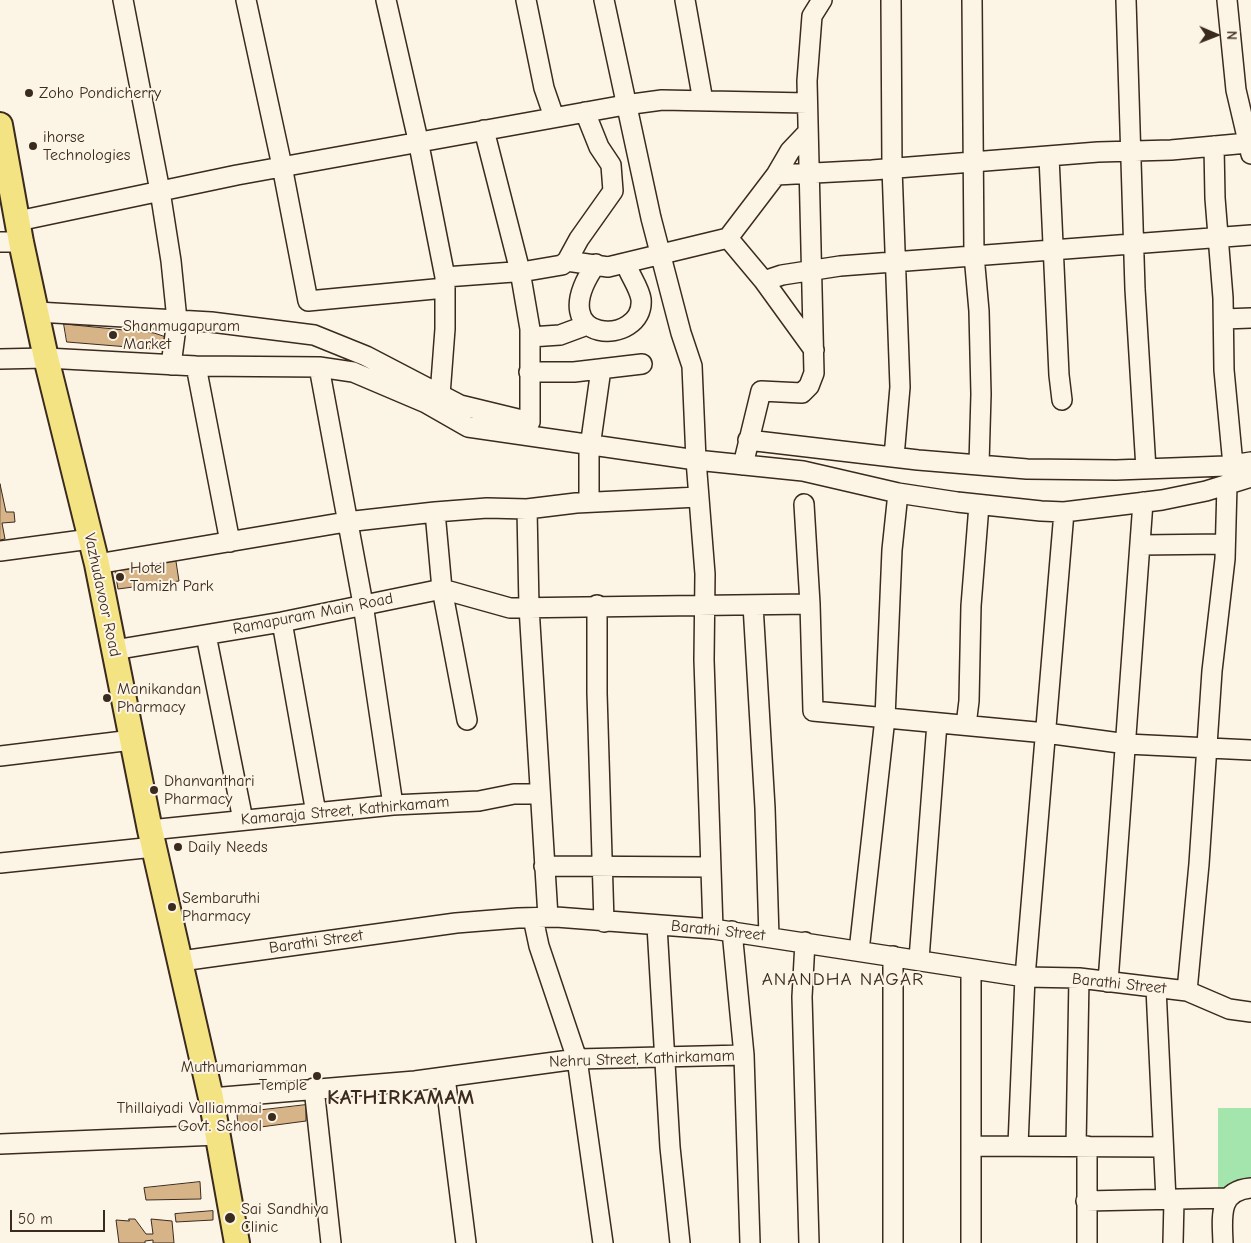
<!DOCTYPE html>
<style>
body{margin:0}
#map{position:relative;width:1251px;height:1243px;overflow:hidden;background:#fcf5e5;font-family:"Comic Neue",sans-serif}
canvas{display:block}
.north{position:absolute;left:1191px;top:10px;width:50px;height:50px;-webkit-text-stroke:4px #fcf5e5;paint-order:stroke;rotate:91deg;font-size:14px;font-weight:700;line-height:20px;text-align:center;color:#3b2a1e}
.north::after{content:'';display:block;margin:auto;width:18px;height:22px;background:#3b2a1e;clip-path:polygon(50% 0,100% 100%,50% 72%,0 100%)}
.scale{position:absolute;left:10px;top:1210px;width:95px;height:22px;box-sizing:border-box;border:2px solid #3b2a1e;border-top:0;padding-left:6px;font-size:15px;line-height:18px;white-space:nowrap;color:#3b2a1e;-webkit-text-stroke:4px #fcf5e5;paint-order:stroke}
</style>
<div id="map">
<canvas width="1251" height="1243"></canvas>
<div class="north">N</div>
<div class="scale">50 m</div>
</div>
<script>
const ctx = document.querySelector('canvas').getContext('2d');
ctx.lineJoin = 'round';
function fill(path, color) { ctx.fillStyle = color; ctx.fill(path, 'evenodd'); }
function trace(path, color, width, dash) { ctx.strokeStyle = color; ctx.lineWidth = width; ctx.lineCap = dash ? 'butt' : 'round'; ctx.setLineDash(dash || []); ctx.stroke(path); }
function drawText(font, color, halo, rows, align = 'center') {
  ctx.font = font + ' "Comic Neue",sans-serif'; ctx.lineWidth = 4; ctx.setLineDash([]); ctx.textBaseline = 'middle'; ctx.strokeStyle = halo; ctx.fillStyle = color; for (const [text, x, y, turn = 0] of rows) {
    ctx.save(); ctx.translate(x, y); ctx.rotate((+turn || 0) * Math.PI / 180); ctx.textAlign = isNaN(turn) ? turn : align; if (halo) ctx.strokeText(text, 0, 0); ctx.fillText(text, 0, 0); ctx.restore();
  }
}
fill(new Path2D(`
 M1218,1108H1251V1185L1218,1189Z`), '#a4e5ae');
const building = new Path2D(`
 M64,324L154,333L166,337L153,349L67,342Z
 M0,484L6,512H14L15,522L2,523L5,539L0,540Z
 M175,555L179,581L118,589L114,565Z
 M306,1105V1121L238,1130L237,1113Z
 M200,1182L201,1199L146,1200L144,1188Z
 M213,1211V1220L176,1222L175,1214Z
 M129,1219H135L146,1234H153L151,1219L172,1221L174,1243H153V1240L145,1241V1243H119L116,1220L129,1221Z`);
fill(building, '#d6b488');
trace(building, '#3b2a1e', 1);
const minor = new Path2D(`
 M123,0L160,191L171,261L177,320L171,365
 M246,0L282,166L308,301L445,288
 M386,0L418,140L445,277V329L440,395
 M526,0L544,88L554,117
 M604,0L651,218L681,333L692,366L696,460L705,574L704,660L713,929
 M685,0L703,101
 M891,0L892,168L900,387L894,457
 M972,0L974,255L979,311L981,394L979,464
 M1126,0L1135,289L1146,469
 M1227,0L1236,90L1251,154
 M1214,146L1215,198L1223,298L1224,370L1233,465
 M1049,157L1059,375L1062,400
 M776,175L872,170L1098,152L1171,150L1248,143
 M18,221L237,175L625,105L662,100L807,103
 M728,238L764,281L814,350
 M0,242H21
 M567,261L608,267L728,238L776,175L790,151L808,132
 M596,264C539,346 646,347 641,299C639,287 630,276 626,264
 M445,277L527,271L562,265L567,261L579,239L613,191L611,165L599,147L585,112
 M764,281L782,275L840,266L1251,235
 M37,312L211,322L314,335L366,356L460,405L530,422V329L520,271L484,130
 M1224,319L1251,318
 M530,337L560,335L587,325
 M0,359L46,358L196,366L319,367L353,372L426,403L468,427L696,460L803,471L898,493L957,502L1041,511L1064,512L1162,500L1206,491L1251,477
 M196,366L230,542
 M319,367L363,604L393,805
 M529,372H574L642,364
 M748,440L918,460L1027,469L1116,470L1226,466L1251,462
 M743,465L761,391L802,393L809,386L814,373L807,81L812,16L822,0
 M589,502V454L601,369
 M804,504L810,604L813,711L1046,733L1127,744L1251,750
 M527,509L529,607L548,917
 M435,512L442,589L467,720
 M1141,545L1225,544
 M0,551L90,539
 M97,564L346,522L435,512L487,508L527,509L576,503L698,497
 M597,605V693L604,922
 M753,605L765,808L769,937
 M282,622L316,813
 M206,635L243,820
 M114,650L282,622L442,589L510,608L810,604
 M966,725L969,701L971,606L979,505
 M0,756L132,740
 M150,830L393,805L479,801L514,794H540
 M0,863L154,847
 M544,866L710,867
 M533,918L539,946L577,1059L603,1243
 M657,926L670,1147L680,1243
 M732,931L744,1055L750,1243
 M805,942L802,997L809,1243
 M859,951L885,718L892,550L898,493
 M893,956V1243
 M919,959L937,723
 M181,961L456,923L518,918L556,917L713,929L1025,977L1079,978L1187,991L1229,1009L1251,1012
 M971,969V1243
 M1108,982L1143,502
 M1156,988L1166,1200
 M1187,991L1199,864L1212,671L1225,559L1227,485
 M445,1077L466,1243
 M314,1088L331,1243
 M211,1098L415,1081L577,1059L744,1055
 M0,1144L218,1135
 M1018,1145L1025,977L1064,512
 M971,1146L1163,1147
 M1076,1146L1079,978
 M1086,1201L1227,1198
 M1087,1243V1146
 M1173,1243L1174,1200
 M1223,1243C1222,1216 1218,1191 1251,1188`);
const major = new Path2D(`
 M0,125L21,242L46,358L97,564L150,830L211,1098L237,1243`);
trace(minor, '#3b2a1e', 22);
trace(major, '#3b2a1e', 28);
trace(minor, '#fcf5e5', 19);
trace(major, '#f4e382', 24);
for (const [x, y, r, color] of [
 [29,93,5,"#3b2a1e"],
 [33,146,5,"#3b2a1e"],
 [113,335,5,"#3b2a1e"],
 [120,577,5,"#3b2a1e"],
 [107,698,5,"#3b2a1e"],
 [154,790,5,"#3b2a1e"],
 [178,847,5,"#3b2a1e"],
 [172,907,5,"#3b2a1e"],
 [317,1076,5,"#3b2a1e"],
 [272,1117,5,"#3b2a1e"],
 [230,1218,6,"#3b2a1e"]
]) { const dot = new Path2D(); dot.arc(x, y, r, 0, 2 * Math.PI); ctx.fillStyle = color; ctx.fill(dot); trace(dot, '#fcf5e5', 2); }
drawText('16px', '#3b2a1e', '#fcf5e5', [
 ["Zoho Pondicherry",39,93],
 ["ihorse",43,137],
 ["Technologies",43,155],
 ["Shanmugapuram",123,326],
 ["Market",123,344],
 ["Hotel",130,568],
 ["Tamizh Park",130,586],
 ["Manikandan",117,689],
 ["Pharmacy",117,707],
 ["Dhanvanthari",164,781],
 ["Pharmacy",164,799],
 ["Daily Needs",188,847],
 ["Sembaruthi",182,898],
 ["Pharmacy",182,916],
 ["Muthumariamman",307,1067,"right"],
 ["Temple",307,1085,"right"],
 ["Thillaiyadi Valliammai",262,1108,"right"],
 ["Govt. School",262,1126,"right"],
 ["Sai Sandhiya",241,1209],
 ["Clinic",241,1227]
], 'left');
drawText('16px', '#3b2a1e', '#fcf5e5', [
 ["Vazhudavoor Road",102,595,78],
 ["Ramapuram Main Road",313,614,-11],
 ["Kamaraja Street, Kathirkamam",345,811,-5],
 ["Barathi Street",718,931,6],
 ["Barathi Street",316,942,-8],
 ["Barathi Street",1119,984,6],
 ["Nehru Street, Kathirkamam",642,1059,-2]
]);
ctx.letterSpacing = '1px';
drawText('19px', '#3b2a1e', '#fcf5e5', [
 ["ANANDHA NAGAR",843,980]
]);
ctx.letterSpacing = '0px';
ctx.letterSpacing = '1px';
drawText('bold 21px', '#3b2a1e', '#fcf5e5', [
 ["KATHIRKAMAM",401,1098]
]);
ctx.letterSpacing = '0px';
</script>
